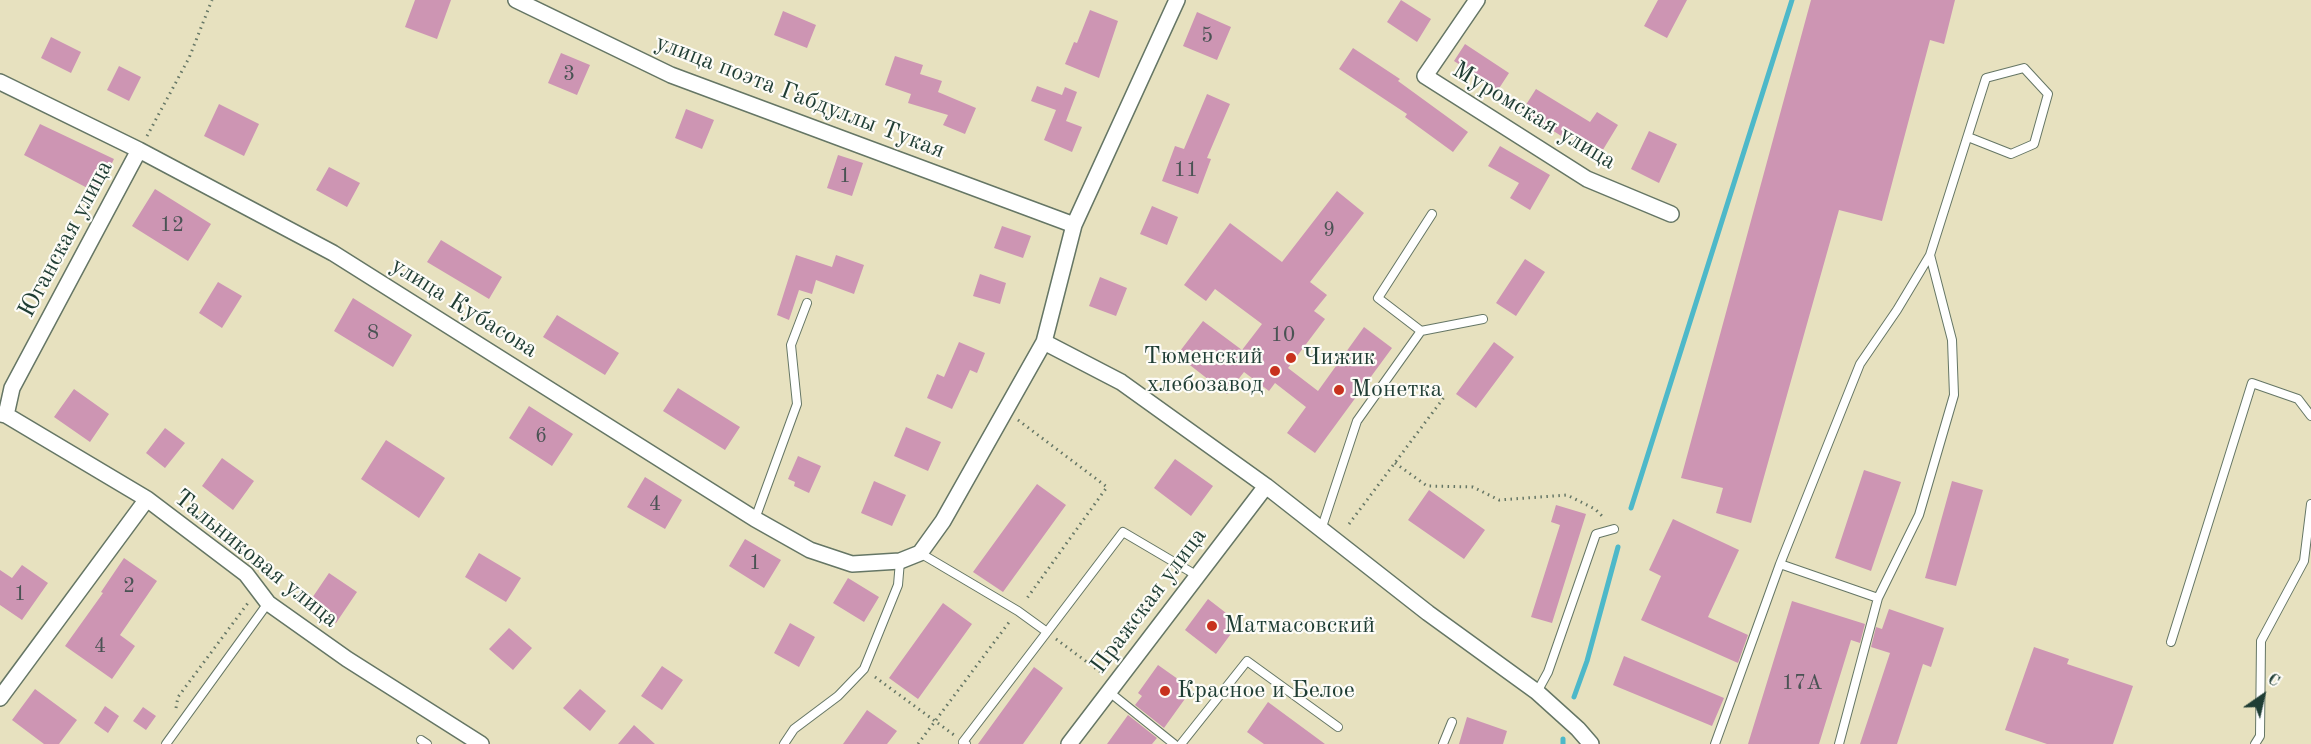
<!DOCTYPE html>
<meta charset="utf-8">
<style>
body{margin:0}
#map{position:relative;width:2311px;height:744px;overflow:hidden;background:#e7e1bf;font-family:"Old Standard TT",serif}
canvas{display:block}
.north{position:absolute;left:2233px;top:666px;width:60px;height:60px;-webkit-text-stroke:4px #fdfcf7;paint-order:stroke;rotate:34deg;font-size:16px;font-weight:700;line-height:24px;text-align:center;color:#1f3d34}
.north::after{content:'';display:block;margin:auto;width:21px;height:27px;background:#1f3d34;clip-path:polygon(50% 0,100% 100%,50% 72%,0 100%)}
</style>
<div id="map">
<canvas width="2311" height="744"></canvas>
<div class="north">С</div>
</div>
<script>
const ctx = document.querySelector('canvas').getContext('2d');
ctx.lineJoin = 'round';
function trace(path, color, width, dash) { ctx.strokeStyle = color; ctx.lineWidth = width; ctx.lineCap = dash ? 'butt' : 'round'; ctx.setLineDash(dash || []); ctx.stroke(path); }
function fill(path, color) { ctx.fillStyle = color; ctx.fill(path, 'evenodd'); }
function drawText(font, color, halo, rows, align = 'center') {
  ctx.font = font + ' "Old Standard TT",serif'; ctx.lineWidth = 4.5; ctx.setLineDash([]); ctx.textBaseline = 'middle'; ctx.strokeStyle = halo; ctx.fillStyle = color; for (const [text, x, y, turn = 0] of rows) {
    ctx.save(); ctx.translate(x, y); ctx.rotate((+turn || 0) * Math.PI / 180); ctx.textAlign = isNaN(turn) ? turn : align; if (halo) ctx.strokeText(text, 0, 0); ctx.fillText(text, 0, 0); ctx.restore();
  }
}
trace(new Path2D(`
 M1631,508L1792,0
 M1574,697L1587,661L1618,547
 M1563,744V739`), '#4db8c9', 5);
fill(new Path2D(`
 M415,0H451L437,39L405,27Z
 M1401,0L1431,19L1417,42L1387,22Z
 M1658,0H1687L1667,38L1644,26Z
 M1811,0H1955L1944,44L1930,40L1882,221L1839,210L1751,523L1716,513L1723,488L1681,478Z
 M1090,10L1118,21L1099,78L1065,64L1074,42L1077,43Z
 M783,11L816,25L807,48L774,35Z
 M1197,12L1231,27L1217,60L1183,46Z
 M51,37L81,52L71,73L41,58Z
 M1465,44L1509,73L1498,90L1454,61Z
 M1353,48L1400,79L1398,81L1468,132L1453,152L1405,117L1407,114L1339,69Z
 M561,53L590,65L577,95L548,83Z
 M895,56L923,65L920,74L942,81L938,92L976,108L965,134L943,125L948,115L908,103L911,94L885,85Z
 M119,66L141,77L129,101L107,90Z
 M1037,86L1062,95L1065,87L1077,92L1066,121L1082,127L1072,152L1044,140L1056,110L1031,101Z
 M1536,89L1590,122L1597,112L1618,125L1601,153L1570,133L1566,139L1522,111Z
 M1207,94L1230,104L1207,158L1211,159L1198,194L1162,181L1175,146L1184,149Z
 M219,104L259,124L244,156L204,136Z
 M686,109L714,120L702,149L675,138Z
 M40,124L114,159L97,193L24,155Z
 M1649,131L1677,144L1659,183L1631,169Z
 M1500,146L1550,175L1530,210L1510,198L1519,183L1488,166Z
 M838,155L863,163L852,196L827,188Z
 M329,167L360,183L347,207L316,190Z
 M155,189L211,224L188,261L132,226Z
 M1337,191L1364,213L1310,282L1327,295L1314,311L1325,319L1288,368L1318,391L1364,327L1392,348L1315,453L1287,433L1306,407L1275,383L1269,391L1244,372L1227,394L1177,355L1203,321L1242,350L1262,324L1215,289L1206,301L1184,285L1230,223L1282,262Z
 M1152,206L1178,217L1167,245L1140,234Z
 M1002,226L1031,236L1023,258L994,248Z
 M441,240L502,277L489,299L427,262Z
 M796,255L832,267L836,255L864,265L854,294L816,280L812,294L799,290L789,320L777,315Z
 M1525,259L1545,272L1516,316L1496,303Z
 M980,274L1006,283L1000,304L973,296Z
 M1100,277L1127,288L1116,316L1089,306Z
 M218,282L242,296L222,328L199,313Z
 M353,298L412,335L393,367L334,331Z
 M557,315L619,353L605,375L543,337Z
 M959,342L985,353L977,373L970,370L952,409L927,398L937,374L944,377Z
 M1494,342L1514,357L1476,408L1456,394Z
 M678,388L740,427L725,450L663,411Z
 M74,389L109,414L90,442L54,417Z
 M529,406L573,434L552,466L509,438Z
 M906,427L941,442L928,471L894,456Z
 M165,428L185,443L165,468L146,453Z
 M386,440L445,478L419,518L361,479Z
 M798,456L821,466L809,493L794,486L795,482L788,479Z
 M222,458L254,481L233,510L202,486Z
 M1175,459L1213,486L1191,516L1154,488Z
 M1864,470L1901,482L1871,571L1835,558Z
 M645,477L682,500L665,529L627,507Z
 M874,481L906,495L892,526L861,513Z
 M1952,481L1983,490L1956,586L1925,578Z
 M1037,484L1066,505L1003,592L973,572Z
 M1429,490L1485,530L1464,559L1408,520Z
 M1556,505L1586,514L1552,623L1531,617L1560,525L1551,522Z
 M1673,519L1739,550L1708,617L1748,635L1738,663L1641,620L1661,576L1649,570Z
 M745,539L781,560L764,588L729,566Z
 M479,553L521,578L506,602L465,577Z
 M124,558L157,581L120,635L135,646L112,679L65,646L103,593L101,592Z
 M22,565L48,583L22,620L0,605V570L12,578Z
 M329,573L357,592L336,623L308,604Z
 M848,578L879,597L864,622L833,603Z
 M1208,599L1239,623L1216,654L1185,630Z
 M1792,601L1865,624L1860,643L1851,640L1819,744H1748Z
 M943,603L972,624L918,699L889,678Z
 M1889,609L1944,628L1931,667L1923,664L1897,744H1860L1890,653L1871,647L1876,627L1882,629Z
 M790,623L815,637L799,667L774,653Z
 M509,628L532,648L513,670L489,649Z
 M2034,647L2069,659L2067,664L2133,686L2113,744H2047L2005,730Z
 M1624,656L1724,698L1712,726L1613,685Z
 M1158,665L1192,689L1164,728L1135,705L1142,696L1138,693Z
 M662,666L683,680L662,710L641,696Z
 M1034,667L1063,688L1023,744H978Z
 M35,689L77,720L59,744H44L12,720Z
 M580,689L606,711L590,731L563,708Z
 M1268,702L1325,744H1264L1247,732Z
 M105,706L119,716L108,733L94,723Z
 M143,707L156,716L146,730L133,721Z
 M867,710L897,731L887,744H843Z
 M1128,715L1157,738L1152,744H1107Z
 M1467,717L1507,731L1503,744H1459Z
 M634,725L655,744H618Z`), '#cd95b3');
const lane = new Path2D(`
 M1421,331L1483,319
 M755,519L797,404L791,345L807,303
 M1321,530L1357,421L1421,331L1378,298L1432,214
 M920,553L1018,611L1047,632L963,742L966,744
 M1780,564L1878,598L1839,744
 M1878,598L1919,515L1954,395L1952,340L1930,255L1986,78L2024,68L2048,94L2034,144L2011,154L1968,137
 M1047,632L1123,532L1196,575
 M2171,642L2252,383L2298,399L2311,416
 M1108,691L1174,744
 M1537,692L1548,672L1596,534L1614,529
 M421,740L427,744
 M166,744L268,603
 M784,744L794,729L838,696L864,669L898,585L900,561
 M1181,744L1247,661L1338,727
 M1443,744L1452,722
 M1715,744L1780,564L1860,364L1897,310L1930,255
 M2255,744L2260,736L2261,641L2304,561L2311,504`);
const street = new Path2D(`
 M516,0L671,75L1074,225
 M1477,0L1425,76L1587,179L1671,214
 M0,82L139,150L333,253L755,519L810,550L852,564L900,561L920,553L943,521L1044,342L1074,225L1177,0
 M1044,342L1121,382L1266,486L1428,613L1537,692L1578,729L1591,744
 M0,414L6,415L147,499L246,574L268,603L347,659L481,744
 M6,415L12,388L139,150
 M0,698L147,499
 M1069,744L1266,486`);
trace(lane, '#657665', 10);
trace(street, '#657665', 18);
trace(new Path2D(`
 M147,136L189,58L212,0
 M1018,420L1107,487L1025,601
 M1395,463L1427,486L1473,487L1499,500L1567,495L1595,509L1604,518
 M1349,524L1445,396
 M1056,639L1103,674
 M875,677L954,735
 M176,708L178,697L248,603
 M918,744L1010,621`), '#657665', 3, [1.5, 4.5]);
trace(lane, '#fff', 8);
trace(street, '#fff', 15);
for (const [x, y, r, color] of [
 [1291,358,6,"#c8321e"],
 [1275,371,6,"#c8321e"],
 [1339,390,6,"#c8321e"],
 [1212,626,6,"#c8321e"],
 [1165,691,6,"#c8321e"]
]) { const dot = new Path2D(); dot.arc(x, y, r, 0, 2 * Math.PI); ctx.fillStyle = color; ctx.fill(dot); trace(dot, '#fdfcf7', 2); }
drawText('21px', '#4a5354', null, [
 ["5",1207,36],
 ["3",569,74],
 ["11",1186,170],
 ["1",845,176],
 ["12",172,225],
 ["9",1329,230],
 ["8",373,333],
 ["10",1283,335],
 ["6",541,436],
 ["4",655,504],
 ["1",755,563],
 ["2",129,586],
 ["1",20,594],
 ["4",100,646],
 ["17А",1802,683]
]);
drawText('24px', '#1f3d34', '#fdfcf7', [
 ["улица поэта Габдуллы Тукая",800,97,21],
 ["Муромская улица",1534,116,31],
 ["Юганская улица",66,239,-62],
 ["улица Кубасова",464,308,32],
 ["Тальниковая улица",256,559,39],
 ["Пражская улица",1149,601,-53]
]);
drawText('24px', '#1f3d34', '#fdfcf7', [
 ["Тюменский",1263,357,"right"],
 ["хлебозавод",1263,385,"right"],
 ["Чижик",1303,358],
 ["Монетка",1351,390],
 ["Матмасовский",1224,626],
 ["Красное и Белое",1177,691]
], 'left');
</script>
